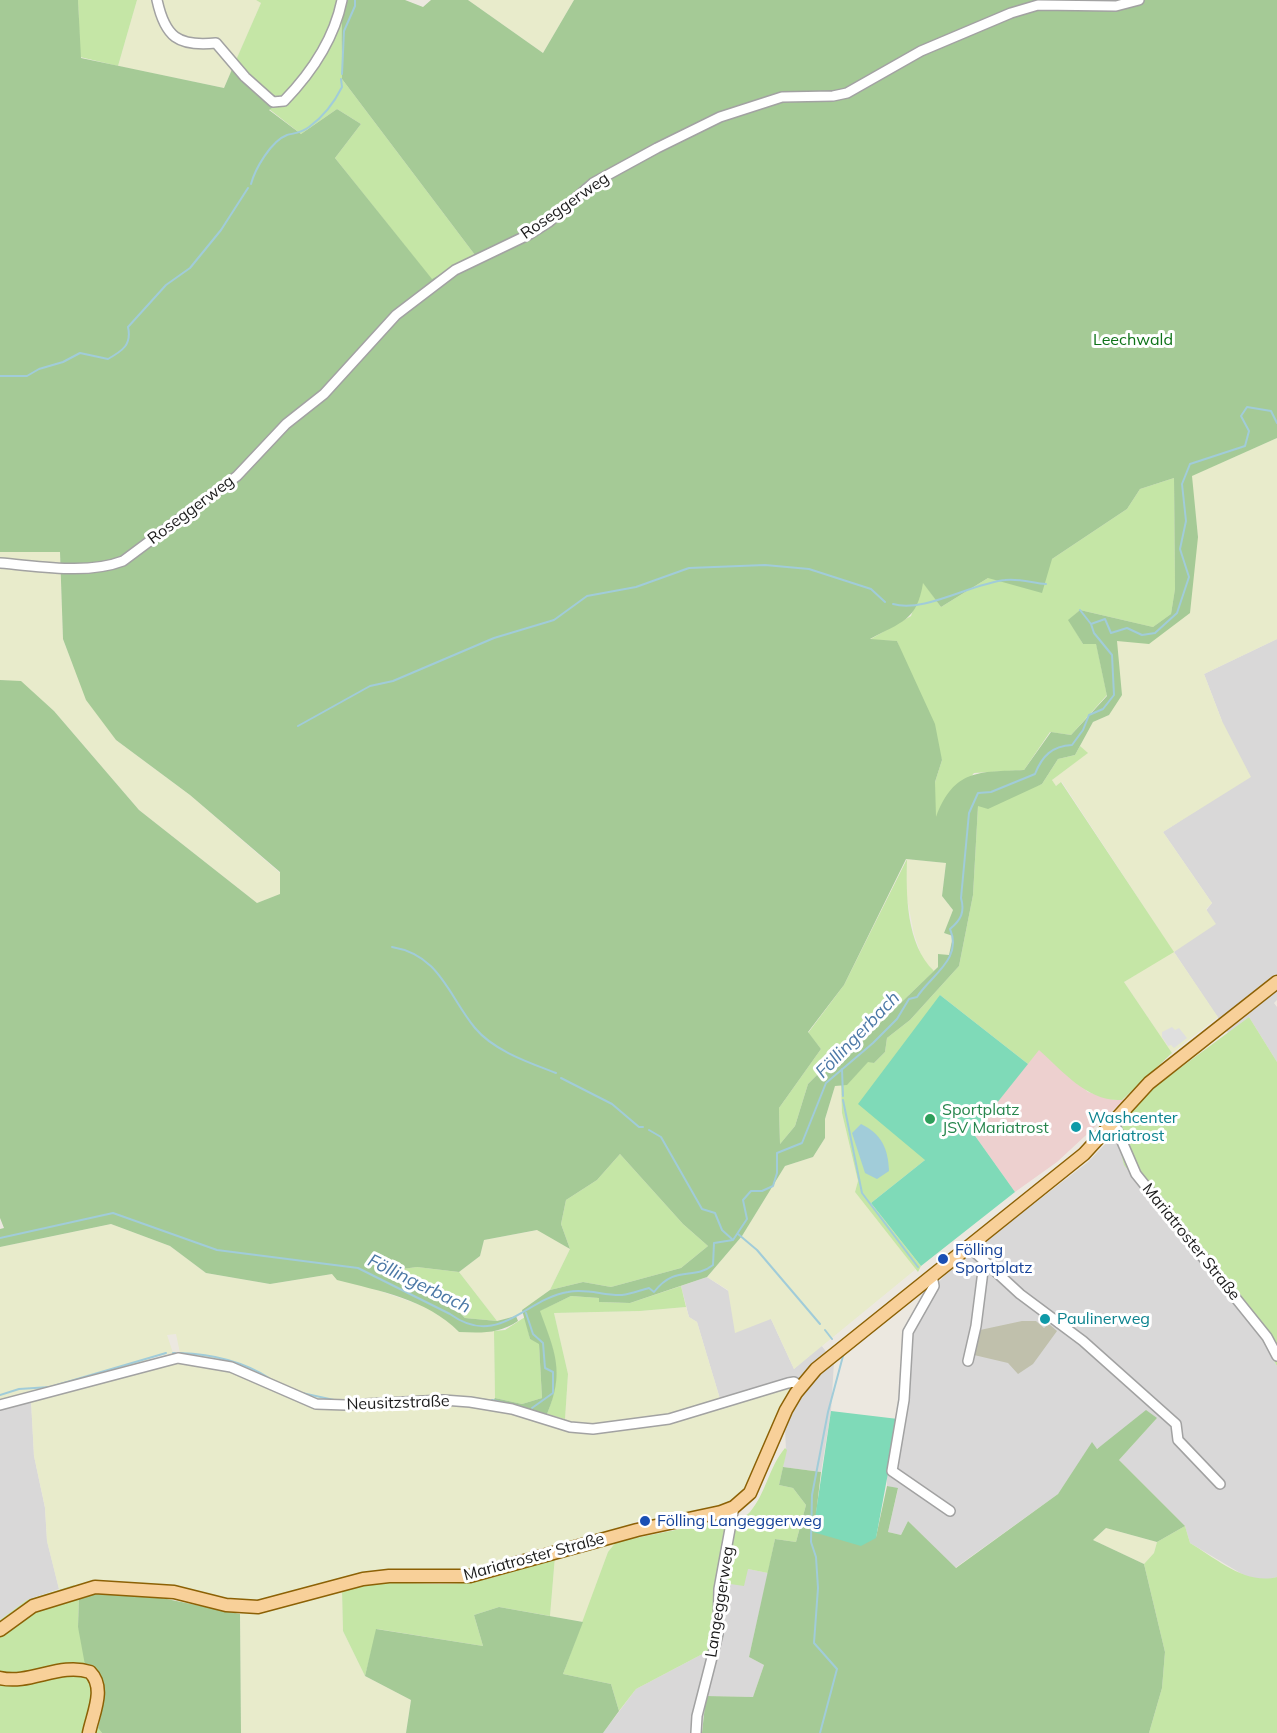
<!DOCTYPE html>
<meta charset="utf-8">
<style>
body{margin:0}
canvas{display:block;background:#ece8e0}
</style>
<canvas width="1277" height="1733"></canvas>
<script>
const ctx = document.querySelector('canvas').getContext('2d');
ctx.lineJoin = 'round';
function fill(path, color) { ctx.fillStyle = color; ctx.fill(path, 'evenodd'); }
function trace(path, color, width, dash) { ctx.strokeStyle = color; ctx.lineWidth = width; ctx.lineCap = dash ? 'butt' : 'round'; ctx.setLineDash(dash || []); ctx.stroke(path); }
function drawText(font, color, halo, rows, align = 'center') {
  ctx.font = font + ' Mulish,sans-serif'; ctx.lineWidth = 6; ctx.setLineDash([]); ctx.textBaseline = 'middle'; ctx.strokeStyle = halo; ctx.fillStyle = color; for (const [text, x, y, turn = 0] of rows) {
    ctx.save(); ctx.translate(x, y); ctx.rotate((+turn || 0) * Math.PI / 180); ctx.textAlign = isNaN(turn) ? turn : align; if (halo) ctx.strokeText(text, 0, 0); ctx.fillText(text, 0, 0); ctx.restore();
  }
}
fill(new Path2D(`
 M1277,639V1000L1274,1003L1277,1007V1062L1249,1017L1228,1033L1174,952L1212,903L1163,832L1200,808L1222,721L1204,674Z
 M1116,1133L1174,1229L1260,1336L1277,1366V1577L1262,1581L1247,1577L1190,1543L1185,1526L1119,1460L1157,1418L1096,1449L1092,1443L1058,1494L955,1568L908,1521L901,1535L888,1532L898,1489L887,1486V1473L898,1419L904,1332L929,1293L951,1268L1088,1162Z
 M707,1277L771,1319L794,1369L821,1345L834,1362L831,1411L821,1472L783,1467L786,1451L784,1404L767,1393L723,1409L697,1322L689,1317L681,1286Z
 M31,1400L34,1456L45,1508L47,1541L59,1589L27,1600L0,1620V1410Z
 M748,1569L768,1573L749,1657L764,1665L753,1697L706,1696L702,1733H603L636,1689L710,1650L717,1581Z`), '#d9d8d8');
fill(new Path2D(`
 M1039,1049L1088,1092L1114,1100L1125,1099L1057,1162L1015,1192L973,1133Z`), '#edd0cf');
fill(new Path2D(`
 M1022,1321H1036L1044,1328L1049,1324L1057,1331L1033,1364L1018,1374L1008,1363L974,1355L980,1330Z`), '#c0c0ac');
fill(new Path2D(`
 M137,0H256L261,3L224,88L118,66Z
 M468,0H574L543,53Z
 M1277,438V639L1204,674L1222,721L1251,777L1163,832L1212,903L1206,909L1216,924L1174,952L1218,1017L1172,1053L1124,982L1173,951L1062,782L1056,786L1052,780L1087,753L1080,746L1093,722L1109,715L1117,641L1198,537L1191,476Z
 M0,552H60L63,639L73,665L116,740L190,795L280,873L281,894L257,903L139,810L54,711L21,682L0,680Z
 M907,859L946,863L942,896L953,910L944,933L953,936L949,955L934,971L923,960L914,934L906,893Z
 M841,1085L842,1113L858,1181L855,1192L916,1269L794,1369L771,1319L735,1333L728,1290L707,1277L742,1236L785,1166L813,1157L825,1138V1119L835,1086Z
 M111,1224L170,1246L206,1273L270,1284L332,1274L420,1305L444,1316L459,1332L494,1331L495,1398L492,1402L565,1418L568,1374L554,1313L640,1311L686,1307L689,1317L697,1322L723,1409L788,1387L792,1391L745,1491L736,1500L718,1508L664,1521L639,1520L615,1531L464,1573L342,1579L343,1631L365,1676L411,1700L406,1733H241L240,1614L245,1604L102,1581L59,1589L47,1541L45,1507L34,1456L31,1400L0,1410V1247ZM176,1334L180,1353L177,1362L150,1369L149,1358L173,1353L167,1335Z
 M538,1230L570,1249L550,1290L516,1316L497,1321L459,1272L480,1256L484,1240Z
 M1106,1528L1157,1542L1154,1553L1144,1564L1093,1540Z
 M616,1542L608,1552L583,1622L550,1616L555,1556Z`), '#e8ebcb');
fill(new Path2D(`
 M78,0H137L118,66L80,57Z
 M256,0H345C339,28 343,51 342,79L475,255L432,280L335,158L361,124L337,109L301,134L269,109L275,107L233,67L261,3Z
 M1174,478L1175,589L1171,614L1153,627L1080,610L1069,620L1083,644L1096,643L1107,695L1071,735L1050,732L1024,770L974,773L935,819V782L942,760L897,641L869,640L911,616L923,582L941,607L988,578L1052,559L1127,509L1140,489Z
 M1080,746L1088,753L1052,780L1056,786L1061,782L1174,952L1124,982L1172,1053L1122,1100C1087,1102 1063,1071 1039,1050L1028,1064L940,995L925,1160L871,1203L921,1266L918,1272L855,1192L858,1181L842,1113L841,1085L847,1084L868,1061L874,1063L885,1052L887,1038L910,1020L959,966L973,895L978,806L1042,784L1058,759L1075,755Z
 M907,859C906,895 906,944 934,971L880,1023L834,1058L808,1084L795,1126L780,1144L779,1108L821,1049L808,1033L844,985Z
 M1249,1017L1277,1062V1366L1260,1336L1124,1165L1116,1133L1143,1098L1160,1083Z
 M620,1154L683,1224L708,1246L681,1268L611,1287L583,1282L550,1290L570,1249L561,1224L566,1200L597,1180Z
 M417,1267L459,1272L497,1321L465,1318L455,1308L379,1272Z
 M681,1286L686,1307L640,1311L554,1313L568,1374L565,1419L547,1414C564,1372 555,1352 539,1311L571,1296L599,1298V1302L630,1303Z
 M525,1317L530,1339L539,1343L542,1398L522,1404L495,1398L494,1331L505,1330Z
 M785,1448L787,1450L779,1485L793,1488L806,1505L796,1542L775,1539L768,1573L748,1569L744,1586L717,1582L716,1627L710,1650L636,1689L619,1711L611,1684L563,1674L608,1552L616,1542L715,1522C726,1513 741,1522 750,1512C766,1493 769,1467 785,1448Z
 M1185,1526L1190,1543C1217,1559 1245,1585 1277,1577V1733H1149L1162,1688L1165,1652L1144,1564L1154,1553L1157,1542Z
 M555,1556L550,1616L499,1607L474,1615L483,1646L377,1629L365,1676L343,1631L342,1589C382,1577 422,1587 462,1583C494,1581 525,1566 555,1556Z
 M74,1585L79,1596L78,1627L101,1675L104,1701L98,1728L102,1733H0V1620L27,1600Z`), '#c5e6a6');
fill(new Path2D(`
 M0,0H78L81,58L224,88L233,67L275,106L269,110L301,134L337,109L361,124L335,158L432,279L475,255L342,79C343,51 339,28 345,0H405L423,7L431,0H468L543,53L574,0H1277V438L1192,476L1198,537L1190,613L1149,644L1117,641L1122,695L1109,715L1093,722L1075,755L1058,759L1042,784L988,809L978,806L973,895L959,966L910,1020L887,1038L885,1052L874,1063L868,1062L847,1085L835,1086L825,1119V1138L813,1157L785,1166L742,1236L707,1277L630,1303L599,1302V1298L571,1296L540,1311C555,1352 565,1372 547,1414L492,1402L495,1398L522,1404L542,1398L539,1344L530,1339L522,1310L550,1290L583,1282L611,1287L681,1268L708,1246L683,1224L620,1154L597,1180L566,1200L561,1224L570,1249L537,1230L484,1240L480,1256L459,1272L417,1267L380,1272L455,1308L465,1318L497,1321L516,1316L518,1321C499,1334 481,1333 459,1332C427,1299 379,1291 337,1280L332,1274L270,1284L206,1273L170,1246L111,1224L0,1247V1229L4,1228L0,1218V680L21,681L54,711L139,810L257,903L280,894V872L190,795L116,740L86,700L63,639L60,552H0ZM1174,478L1175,589L1171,614L1153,627L1080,610L1068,620L1083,644H1096L1107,696L1071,735L1051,732L1024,770C979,772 954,769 936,817L935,782L942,760L935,724L897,641L870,639C901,622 917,621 923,583L941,607L988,578L1042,593L1052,559L1127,509L1140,489ZM906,859L946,863L942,896L953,910L944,933L953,936L949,955L938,954V967L880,1023L834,1058L808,1084L795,1126L780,1144L779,1108L821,1049L808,1032L844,985Z
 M1146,1410L1157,1418L1119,1460L1185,1526L1157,1542L1106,1528L1093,1540L1144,1564L1165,1652L1162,1688L1149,1733H702L706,1696L753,1697L764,1665L749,1657L775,1539L796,1542L806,1505L793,1488L779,1485L783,1467L821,1472L814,1532L876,1537L887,1486L898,1488L888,1532L901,1535L908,1521L956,1568L1058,1494L1092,1442L1097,1449Z
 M109,1592L152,1596L240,1614L241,1733H102L98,1728L104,1701L101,1675L85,1665L78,1627L79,1596Z
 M499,1607L583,1622L563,1674L611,1684L619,1711L603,1733H406L411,1700L365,1676L376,1629L483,1646L474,1615Z`), '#a5ca96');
fill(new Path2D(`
 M940,995L1028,1064L973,1133L1015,1192L921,1266L871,1203L925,1160L858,1104Z
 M831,1411L898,1419L876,1538L861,1546L813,1532Z`), '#7fdab8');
fill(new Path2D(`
 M1172,1027L1175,1030L1179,1028L1187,1038L1174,1048L1171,1045L1168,1046L1162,1037V1032Z`), '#dfdfdf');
fill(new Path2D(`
 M861,1124C882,1134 888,1149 889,1171L877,1179L865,1173L852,1133Z`), '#a1ccd9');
trace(new Path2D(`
 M342,74L344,31L355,6V0
 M251,184C255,169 271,141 287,135C295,133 301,133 309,127C323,117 334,103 342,87L341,79
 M0,376H27L39,369L63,362L80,353L108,359C122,351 132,345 128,327L166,285L190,268L221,230L248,188
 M893,604C924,613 970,584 1005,580C1018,578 1033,583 1046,584
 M1080,610L1091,624
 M298,726L370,686L393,681L494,638L554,620L587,596L636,587L689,568L765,565L809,569L871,589L885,602
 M392,947C440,955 448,995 475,1028C494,1051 530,1063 556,1073
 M842,1069L843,1096
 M561,1078L612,1104L639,1127H643
 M843,1100L862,1193L918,1267
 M649,1130L661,1137L702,1209L715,1213L722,1230L733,1240
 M738,1234L757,1250L820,1324
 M0,1238L113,1213L217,1250L358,1268L450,1314C498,1349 525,1299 568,1292C587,1288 604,1296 622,1295C631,1294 641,1290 649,1288L654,1292C676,1264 693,1281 713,1265L714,1243L733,1240L747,1219L743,1200L751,1191H762L773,1186L777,1173V1153L802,1143L826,1083L873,1043L897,1019L909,999L917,997C931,975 963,959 950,929C961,920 965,912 961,898L969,813L978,793L991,792L1035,774C1042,756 1052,746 1072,745L1083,730L1089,715L1103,709L1114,695L1112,655L1094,633L1091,624L1105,619L1111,633L1127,628L1142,635L1155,633L1177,613L1189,577L1180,549L1186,521L1182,484L1190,464L1245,446L1249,431L1241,416L1247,407L1271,411L1277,423
 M526,1313L533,1334L543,1343L545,1368L553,1372V1393L532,1408
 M825,1330L832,1339
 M173,1353H175
 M180,1353C211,1354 242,1361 269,1378
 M302,1393L334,1400
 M0,1395L19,1389L50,1387L166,1353
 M472,1398L486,1400
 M492,1400L525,1408
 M820,1733L837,1669L814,1643L818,1588L816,1557L811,1542L812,1495L828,1412L843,1356`), '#a1ccd9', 2);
const minor = new Path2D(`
 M157,0C165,37 178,47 216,43L245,77L273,102L284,101C312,72 334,40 342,0
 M0,563C39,566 86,575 123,561L237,476L286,424L324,394L396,315L455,270L530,234L549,222L593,183L657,148L720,117L782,97L833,96L847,93L921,51L1011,13L1038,5L1116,6L1139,0
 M1114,1123L1136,1174L1267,1337L1277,1356
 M968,1246L1020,1294L1083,1341L1176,1424L1178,1440L1220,1484
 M932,1275L934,1286L908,1332L904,1400L892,1471L950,1511
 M968,1361L976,1326L984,1263
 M0,1405L178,1358L231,1367L316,1404L346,1405L443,1400L470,1402L512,1409L570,1427L593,1429L669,1419L788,1383L794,1382L801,1387
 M696,1733L697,1716L718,1634L719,1589L734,1507`);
const major = new Path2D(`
 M0,1630L33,1606L95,1587L174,1592L226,1605L258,1607L363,1579L389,1576H470L637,1530L721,1512L734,1507L750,1493L786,1410L796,1393L816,1369L1084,1154L1149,1083L1277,982
 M0,1678C30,1685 60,1662 90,1672C106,1688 93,1713 89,1733`);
trace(minor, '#a2a2a2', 12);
trace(major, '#8c6105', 15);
trace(minor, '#fff', 9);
trace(major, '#f8d099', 12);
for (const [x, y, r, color] of [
 [930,1119,6,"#2e9e5b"],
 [1076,1127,6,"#0f9aa8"],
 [943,1259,6,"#1a4fb4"],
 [1045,1319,6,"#0f9aa8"],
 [645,1521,6,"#1a4fb4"]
]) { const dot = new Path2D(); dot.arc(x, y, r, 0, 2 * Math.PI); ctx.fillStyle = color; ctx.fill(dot); trace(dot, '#fff', 2); }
drawText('16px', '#1b1b1b', '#fff', [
 ["Roseggerweg",565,206,-35],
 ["Roseggerweg",191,510,-37],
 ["Mariatroster Straße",1191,1242,51],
 ["Neusitzstraße",398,1403,-2],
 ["Mariatroster Straße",534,1557,-15],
 ["Langeggerweg",720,1602,-81]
]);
drawText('16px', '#0e7318', '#fff', [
 ["Leechwald",1133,340]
]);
drawText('16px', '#27864d', '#fff', [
 ["Sportplatz",942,1110],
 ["JSV Mariatrost",942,1128]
], 'left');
drawText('16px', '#0d838f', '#fff', [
 ["Washcenter",1088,1118],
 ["Mariatrost",1088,1136],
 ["Paulinerweg",1057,1319]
], 'left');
drawText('16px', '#164399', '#fff', [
 ["Fölling",955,1250],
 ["Sportplatz",955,1268],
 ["Fölling Langeggerweg",657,1521]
], 'left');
drawText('italic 18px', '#4b78a6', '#fff', [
 ["Föllingerbach",858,1035,-46],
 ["Föllingerbach",419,1284,26]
]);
</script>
